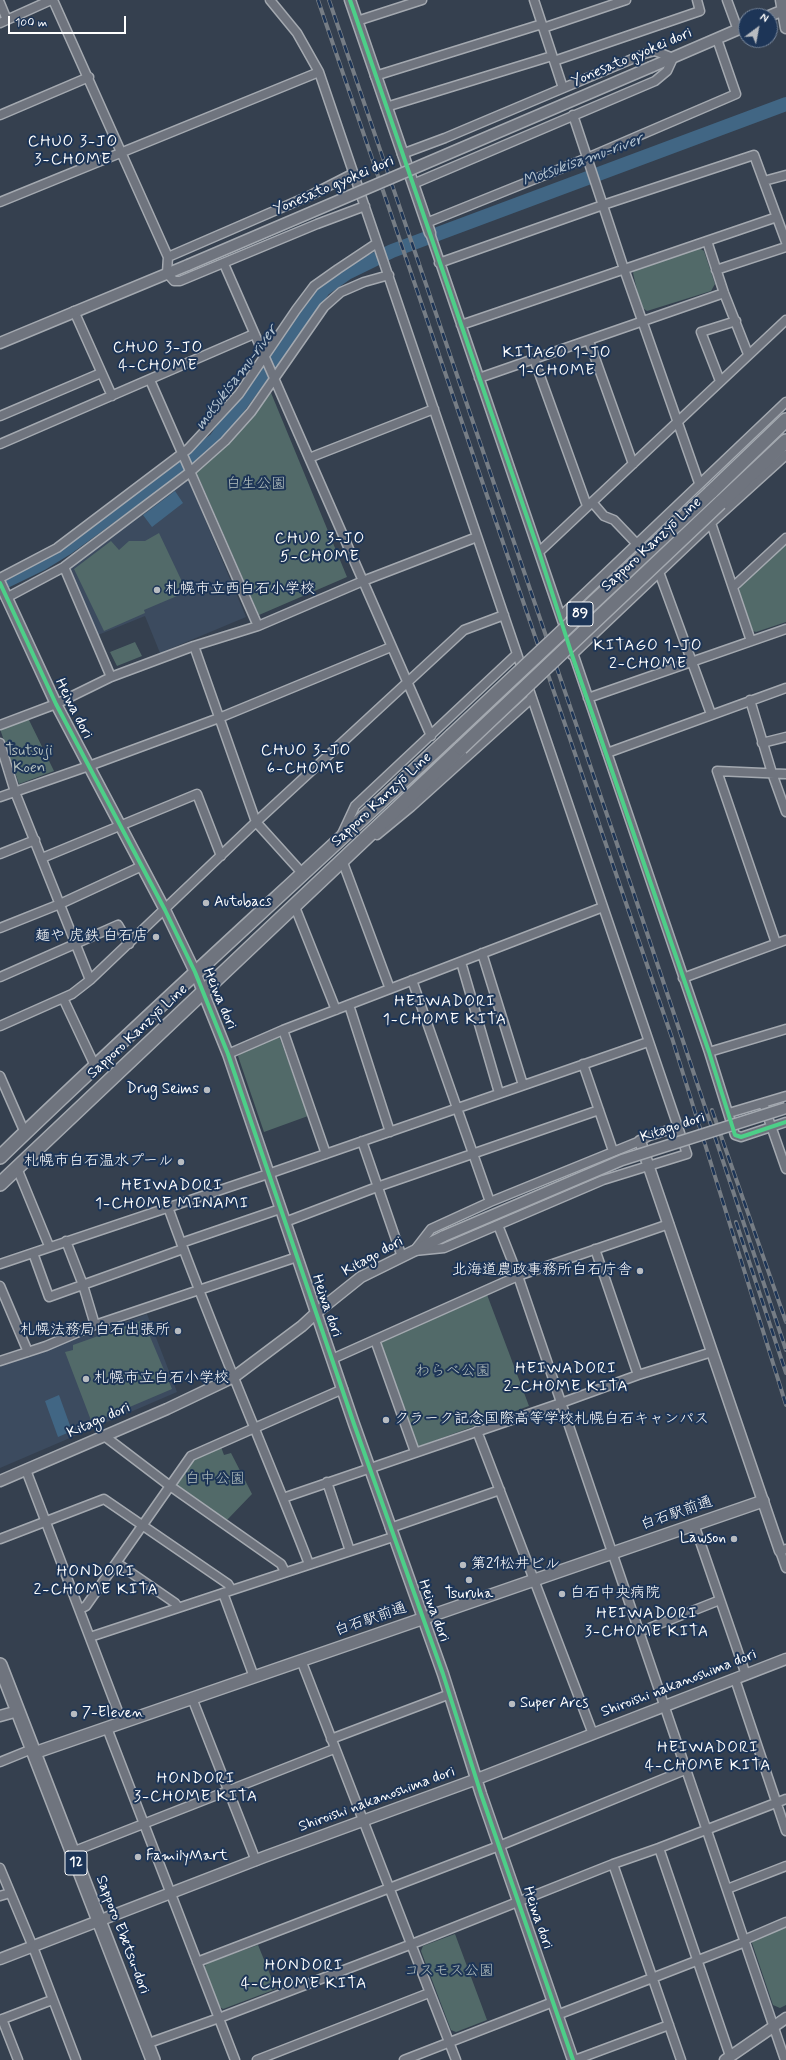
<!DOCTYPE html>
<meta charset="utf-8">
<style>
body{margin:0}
#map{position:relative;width:786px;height:2060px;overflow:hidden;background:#35404f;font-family:Mynerve,sans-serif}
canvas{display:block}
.north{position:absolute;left:738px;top:8px;width:40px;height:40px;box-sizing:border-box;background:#1d3557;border:1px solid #77869a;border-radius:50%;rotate:32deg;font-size:11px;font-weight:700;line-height:16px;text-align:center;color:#fff}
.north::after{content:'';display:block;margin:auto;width:14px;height:18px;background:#b8bcc1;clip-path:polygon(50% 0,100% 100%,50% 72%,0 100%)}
.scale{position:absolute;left:8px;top:16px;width:118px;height:18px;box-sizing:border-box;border:2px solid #fff;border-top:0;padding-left:5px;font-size:12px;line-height:14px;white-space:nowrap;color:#fff;-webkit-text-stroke:3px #1d3557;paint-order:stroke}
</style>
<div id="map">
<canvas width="786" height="2060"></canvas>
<div class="north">N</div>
<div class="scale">100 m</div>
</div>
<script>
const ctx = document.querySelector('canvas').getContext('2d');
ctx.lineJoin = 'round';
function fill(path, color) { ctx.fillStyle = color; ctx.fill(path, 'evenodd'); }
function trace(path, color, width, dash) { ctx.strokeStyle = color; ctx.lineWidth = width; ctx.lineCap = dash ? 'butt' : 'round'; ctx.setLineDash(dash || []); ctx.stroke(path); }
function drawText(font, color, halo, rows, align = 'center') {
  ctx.font = font + ' Mynerve,"Klee One",sans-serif'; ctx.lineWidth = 4; ctx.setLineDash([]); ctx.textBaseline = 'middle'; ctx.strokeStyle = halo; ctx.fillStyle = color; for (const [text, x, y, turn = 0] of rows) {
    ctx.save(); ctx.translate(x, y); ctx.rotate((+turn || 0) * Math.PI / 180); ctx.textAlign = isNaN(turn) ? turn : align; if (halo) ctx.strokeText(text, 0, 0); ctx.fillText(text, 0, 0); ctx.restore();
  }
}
fill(new Path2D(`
 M185,477L188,479L246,617L160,653L145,616L98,635L67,565Z
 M147,1314L177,1392L0,1468V1366Z`), '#3c4b5f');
fill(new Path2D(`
 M699,248L704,251L715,284L711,291L647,311L641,307L633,273L635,268Z
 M269,388L347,577L259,615L195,469Z
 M159,533L186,590L184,593L144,610L145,613L104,631L74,569L111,541L119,550L129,541H145Z
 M786,544V622L756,632L753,631L739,591L740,587Z
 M135,642L142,656L117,666L110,652Z
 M28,718L54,771L19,784L0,729Z
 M279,1036L308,1116L264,1132L238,1056L243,1051Z
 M486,1292L529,1406L417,1447L381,1344L383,1340Z
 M143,1320L172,1389L92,1423L65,1352L73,1350V1345Z
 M221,1447L224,1455L231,1453L252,1494L227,1520L178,1487L177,1483L193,1460Z
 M786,1926V2005L780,2008L773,2005L752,1943L755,1938Z
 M455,1934L487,2020L456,2032L451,2030L421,1951L423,1946Z
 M258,1945L276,1989L223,2009L220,2007L204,1968L207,1963Z`), '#526a69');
fill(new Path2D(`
 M175,491L183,503L152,527L143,515Z
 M59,1395L72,1431L58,1437L45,1401Z`), '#416684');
trace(new Path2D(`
 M0,584L41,564L67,548L215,440L324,289L347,273L392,251L786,104`), '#416684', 14);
const minor = new Path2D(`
 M53,0L168,257L167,273L174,281H180L317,224L365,206
 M270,0L297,33L319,72L678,1127
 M534,0L563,88
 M727,0L738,30
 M0,3L7,20
 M357,21L422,0
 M0,23L51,0
 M543,28L626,0
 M554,61L700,11L697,0
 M375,76L542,24
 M386,107L552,56
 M0,115L89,77
 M573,115L624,269L699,483
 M402,154L445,138L644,54L655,51L673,58L667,71L655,81L413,184
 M764,181L786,175
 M0,202L319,72
 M426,223L587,158L736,94L717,39
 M430,233L709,1052L735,1135L741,1137L786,1122
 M707,241L724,293L748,354
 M168,257L311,195L354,173
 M439,263L603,205L754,155L786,242
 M224,264L431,736
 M716,270L786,247
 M74,311L112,396
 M461,325L777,217
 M589,341L633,464
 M534,359L587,506
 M479,378L724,293
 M150,380L258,626
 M720,381L701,332L736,321
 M0,416L101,373
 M0,444L254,334
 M309,458L434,409
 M592,502L604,516L614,520L636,543
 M711,523L751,641
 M539,552L786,320
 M64,567L111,677
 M659,572L711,714
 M0,578L57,548L188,449L239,394L296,310L314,286L338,269L377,243
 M733,587L786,538
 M6,598L64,567L190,472L225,441L251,412L324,307L341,292L364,282L389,275
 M561,616L786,402
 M194,646L256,822L303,874
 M572,655L711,523L786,455
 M588,698L786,629
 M750,700L772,773L786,812
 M0,725L56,704L111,677L194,646L258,626L363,581L477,537
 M0,743L15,792L90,980
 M762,743L786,737
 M607,753L786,688
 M0,797L89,766L219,718L391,647
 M342,834L355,806L517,654
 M377,835L411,807L532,698
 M0,854L35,840
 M42,858L197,794L221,856
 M342,860L390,989
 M295,907L336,1010
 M0,928L60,904L142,866
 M776,943L717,771L786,774
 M482,953L523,1085
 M461,962L499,1093
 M0,977L118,925L129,944
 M683,978L786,940
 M412,980L490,1202
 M63,998L95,1066
 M349,1005L390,1132
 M0,1026L72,994L90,980L256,822L464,630L504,615
 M283,1030L326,1154
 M709,1052L786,1029
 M228,1054L283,1030L603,907
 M583,1064L613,1151
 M0,1076L25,1133
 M763,1103L786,1169
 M729,1113L786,1096
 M678,1127L687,1154L603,1180L444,1248L414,1251L431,1229L490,1202L640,1141L649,1136Z
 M362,1141L402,1257
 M17,1168L49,1246
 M168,1207C211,1328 263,1445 309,1564
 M285,1222L377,1187L599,1110
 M498,1225L518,1276L785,2060
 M66,1241L83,1285L95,1325
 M181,1243L280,1209
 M595,1249L638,1375
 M33,1253L49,1297L183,1249
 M0,1264L268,1174L648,1042
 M0,1286L28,1352
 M375,1340L415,1452
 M332,1359L518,1276L669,1224
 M0,1361L46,1346L95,1325L297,1257
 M477,1431L593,1734
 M103,1435L170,1486L281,1564L285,1572
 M26,1470L122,1722
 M327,1482L350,1551
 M283,1498L561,1403L638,1375L712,1352
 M694,1524L746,1675
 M390,1528L500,1490
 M0,1539L104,1499L228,1584L231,1589
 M786,1549L780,1551L786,1568
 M117,1563L175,1603L178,1607
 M223,1593L254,1677
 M80,1609L86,1606L191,1456L343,1389
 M639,1632L720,1600
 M90,1637L393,1537
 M301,1660L456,2060
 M735,1679L786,1831
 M192,1698L256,1861
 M107,1728L235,2060
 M331,1739L450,1694
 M0,1762L32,1749
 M659,1848L730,2056
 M72,1852L334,1749
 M613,1864L681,2060
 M0,1868L33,1947L76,2060
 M727,1889L786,1866
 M0,1896L10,1893
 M744,1940L786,1922
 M197,1962L499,1846L685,1770
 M557,2015L745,1942
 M2,2019L18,2060
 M0,2020L52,2000
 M146,2044L219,2018L412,1944L613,1864L659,1848L786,1799
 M257,2060L429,1993
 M404,2060L553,2002
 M575,2060L669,2025`);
const tertiary = new Path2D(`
 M350,0L430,233
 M781,0L786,28
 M769,16L786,9
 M651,67L746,26
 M0,343L188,265
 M0,583L56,704L165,910L195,972L228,1054L354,1424L443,1674L481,1794L573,2060
 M640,1141L780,1551
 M0,1481L167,1409L234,1377L302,1326L316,1313L361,1277L444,1236
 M0,1716L18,1711
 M0,1959L264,1857L477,1779L786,1659
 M725,2060L786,2018`);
const secondary = new Path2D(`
 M34,1753L763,1501`);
const primary = new Path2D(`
 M710,493L786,420
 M720,503L786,441
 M0,1157C148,1014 301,877 451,736
 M0,1184L461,748`);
const trunk = new Path2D(`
 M0,1665L153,2060`);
trace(minor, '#a4a9b0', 11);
trace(tertiary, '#a4a9b0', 13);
trace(secondary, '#a4a9b0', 14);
trace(primary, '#a4a9b0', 16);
trace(trunk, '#a4a9b0', 16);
trace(minor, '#6f747e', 8);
trace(tertiary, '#6f747e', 10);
trace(secondary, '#6f747e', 11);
trace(primary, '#6f747e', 13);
trace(trunk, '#6f747e', 13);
const rail = new Path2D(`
 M318,0L672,1038L786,1405
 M329,0L633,891L786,1350
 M712,1110L786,1322
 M736,1222L786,1373`);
trace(rail, '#767d85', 4);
trace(rail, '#1d3557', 2.5, [8]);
const tertiaryBridge = new Path2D(`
 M188,265L651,67
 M444,1236L622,1160L786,1108`);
const primaryBridge = new Path2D(`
 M451,736L710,493
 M461,748L720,503`);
trace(tertiaryBridge, '#a4a9b0', 13, []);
trace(primaryBridge, '#a4a9b0', 16, []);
trace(tertiaryBridge, '#6f747e', 10);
trace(primaryBridge, '#6f747e', 13);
trace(new Path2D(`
 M350,0L539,552L572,655L709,1052L735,1135L741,1137L786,1122
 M0,583L56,704L165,910L195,972L228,1054L354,1424L443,1674L481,1794L573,2060`), '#4dcf88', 4);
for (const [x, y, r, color] of [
 [157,590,4,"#b8bcc1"],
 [206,903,4,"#b8bcc1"],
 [156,937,4,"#b8bcc1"],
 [207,1090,4,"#b8bcc1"],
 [181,1162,4,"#b8bcc1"],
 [640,1271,4,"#b8bcc1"],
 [178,1331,4,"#b8bcc1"],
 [86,1379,4,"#b8bcc1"],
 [386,1420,4,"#b8bcc1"],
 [734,1539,4,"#b8bcc1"],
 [463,1565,4,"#b8bcc1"],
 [469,1580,4,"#b8bcc1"],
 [562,1594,4,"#b8bcc1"],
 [512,1704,4,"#b8bcc1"],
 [74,1714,4,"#b8bcc1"],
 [138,1857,4,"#b8bcc1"]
]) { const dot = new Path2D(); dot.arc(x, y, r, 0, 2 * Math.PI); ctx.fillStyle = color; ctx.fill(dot); trace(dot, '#1d3557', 1.5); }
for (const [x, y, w] of [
 [580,614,26],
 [76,1863,22]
]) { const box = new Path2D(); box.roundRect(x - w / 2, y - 12, w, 24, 3); ctx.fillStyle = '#1d3557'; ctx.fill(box); trace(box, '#fff', 1); }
drawText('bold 14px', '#fff', null, [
 ["89",580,614],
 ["12",76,1863]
]);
drawText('15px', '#fff', '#1d3557', [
 ["Yonesato gyokei dori",632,58,-23],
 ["Yonesato gyokei dori",334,186,-23],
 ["Sapporo Kanzyō Line",652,545,-43],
 ["Heiwa dori",73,709,63],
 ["Sapporo Kanzyō Line",382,800,-43],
 ["Heiwa dori",219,999,67],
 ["Sapporo Kanzyō Line",138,1032,-43],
 ["Kitago dori",673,1128,-18],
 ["Kitago dori",373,1257,-29],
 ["Heiwa dori",326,1306,71],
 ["Kitago dori",99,1421,-24],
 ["白石駅前通",677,1514,-19],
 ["Heiwa dori",433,1611,70],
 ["白石駅前通",371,1620,-19],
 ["Shiroishi nakanoshima dori",679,1684,-21],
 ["Shiroishi nakanoshima dori",377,1800,-20],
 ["Heiwa dori",537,1918,71],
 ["Sapporo Ebetsu-dori",122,1935,69]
]);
drawText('15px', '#b3bfbd', '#1d3557', [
 ["白生公園",256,485],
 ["Tsutsuji",29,752],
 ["Koen",29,769],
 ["わらべ公園",453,1372],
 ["白中公園",215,1480],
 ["コスモス公園",449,1972]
]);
drawText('15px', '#fff', '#1d3557', [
 ["札幌市立西白石小学校",165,590],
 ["Autobacs",214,903],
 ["麺や 虎鉄 白石店",148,937,"right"],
 ["Drug Seims",199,1090,"right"],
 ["札幌市白石温水プール",173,1162,"right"],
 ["北海道農政事務所白石庁舎",632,1271,"right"],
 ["札幌法務局白石出張所",170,1331,"right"],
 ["札幌市立白石小学校",94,1379],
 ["クラーク記念国際高等学校札幌白石キャンパス",394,1420],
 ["Lawson",726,1539,"right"],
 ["第21松井ビル",471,1565],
 ["白石中央病院",570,1594],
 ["Tsuruha",469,1595,"center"],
 ["Super Arcs",520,1704],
 ["7-Eleven",82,1714],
 ["FamilyMart",146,1857]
], 'left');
ctx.letterSpacing = '1px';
drawText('16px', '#fff', '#1d3557', [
 ["CHUO 3-JO",73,143],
 ["3-CHOME",73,161],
 ["CHUO 3-JO",158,349],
 ["4-CHOME",158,367],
 ["KITAGO 1-JO",557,354],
 ["1-CHOME",557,372],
 ["CHUO 3-JO",320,540],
 ["5-CHOME",320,558],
 ["KITAGO 1-JO",648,647],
 ["2-CHOME",648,665],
 ["CHUO 3-JO",306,752],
 ["6-CHOME",306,770],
 ["HEIWADORI",445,1003],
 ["1-CHOME KITA",445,1021],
 ["HEIWADORI",172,1187],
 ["1-CHOME MINAMI",172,1205],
 ["HEIWADORI",566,1370],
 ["2-CHOME KITA",566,1388],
 ["HONDORI",96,1573],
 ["2-CHOME KITA",96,1591],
 ["HEIWADORI",647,1615],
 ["3-CHOME KITA",647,1633],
 ["HEIWADORI",708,1749],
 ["4-CHOME KITA",708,1767],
 ["HONDORI",196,1780],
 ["3-CHOME KITA",196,1798],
 ["HONDORI",304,1967],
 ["4-CHOME KITA",304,1985]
]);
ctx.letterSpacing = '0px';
drawText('italic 16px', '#b3c3d0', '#1d3557', [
 ["Motsukisamu-river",583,161,-20],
 ["motsukisamu-river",237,378,-53]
]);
</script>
